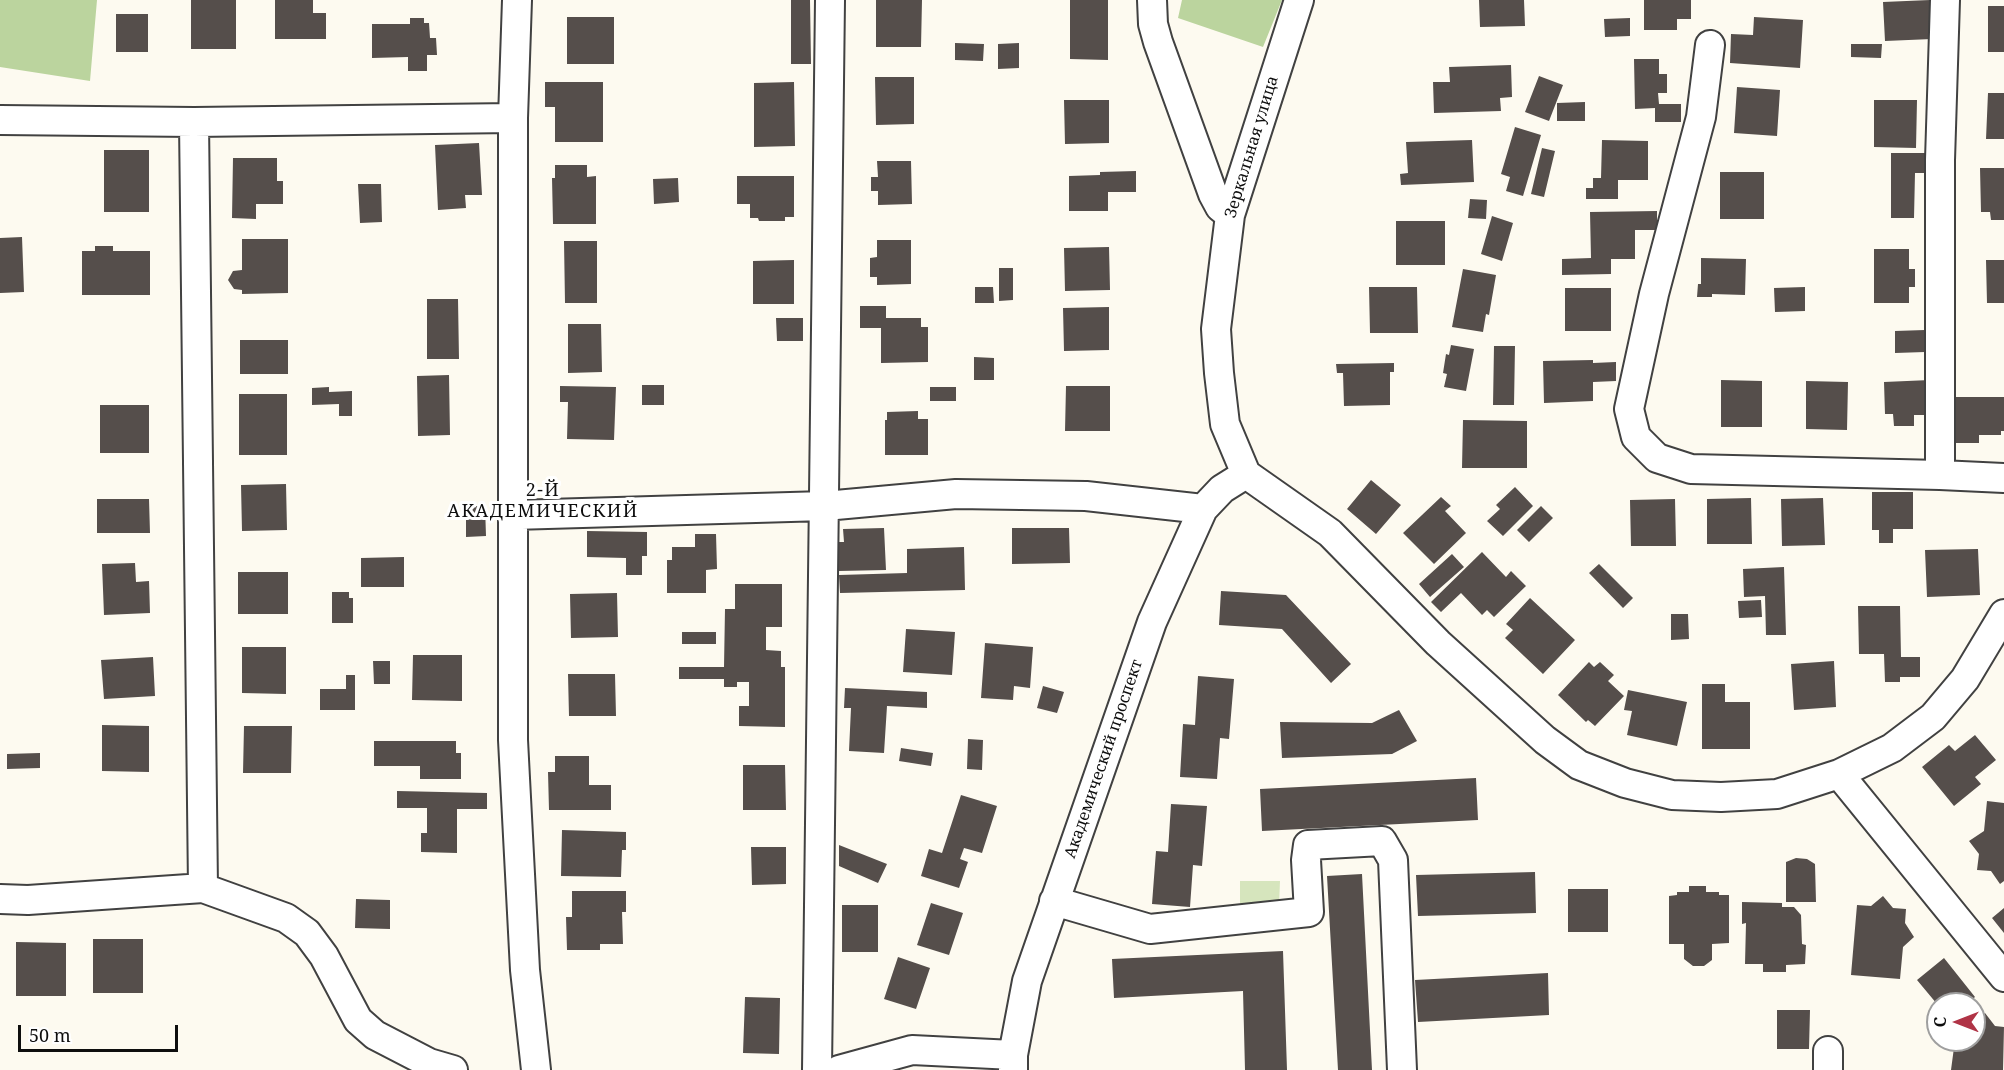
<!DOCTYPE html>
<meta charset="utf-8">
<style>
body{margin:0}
#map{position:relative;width:2004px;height:1070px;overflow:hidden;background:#fdfaf0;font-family:"Noto Serif",serif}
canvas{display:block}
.north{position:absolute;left:1926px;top:992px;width:60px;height:60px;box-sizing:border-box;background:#fff;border:2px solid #9f9f9f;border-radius:50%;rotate:270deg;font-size:16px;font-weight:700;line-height:24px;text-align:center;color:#0e0e0e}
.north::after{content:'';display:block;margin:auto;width:21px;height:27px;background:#b03446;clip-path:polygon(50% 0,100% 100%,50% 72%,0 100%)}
.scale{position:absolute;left:18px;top:1025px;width:160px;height:27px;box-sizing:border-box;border:3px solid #0e0e0e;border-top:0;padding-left:8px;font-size:18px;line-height:21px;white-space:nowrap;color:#0e0e0e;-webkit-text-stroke:4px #fff;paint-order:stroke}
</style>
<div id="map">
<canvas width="2004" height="1070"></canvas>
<div class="north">С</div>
<div class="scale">50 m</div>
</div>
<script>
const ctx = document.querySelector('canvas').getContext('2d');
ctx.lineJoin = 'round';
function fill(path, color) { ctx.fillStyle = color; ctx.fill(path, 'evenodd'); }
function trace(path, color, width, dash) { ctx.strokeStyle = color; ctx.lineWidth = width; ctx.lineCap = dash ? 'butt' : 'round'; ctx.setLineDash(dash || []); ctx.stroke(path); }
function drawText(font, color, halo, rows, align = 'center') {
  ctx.font = font + ' "Noto Serif",serif'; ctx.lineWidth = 6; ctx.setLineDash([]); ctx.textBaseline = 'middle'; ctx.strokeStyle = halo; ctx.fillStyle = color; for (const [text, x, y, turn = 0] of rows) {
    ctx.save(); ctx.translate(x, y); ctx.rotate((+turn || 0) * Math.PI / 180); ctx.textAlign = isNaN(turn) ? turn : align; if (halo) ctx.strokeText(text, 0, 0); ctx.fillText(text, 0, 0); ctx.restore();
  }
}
fill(new Path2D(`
 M1240,881H1280L1279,906L1240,905Z`), '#d6e5bd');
fill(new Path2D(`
 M0,0H97L90,81L0,67Z
 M1182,0H1282L1263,47L1178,18Z`), '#bbd49e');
fill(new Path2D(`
 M191,0H236V49H191Z
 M275,0H313V13H326V39H275Z
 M791,0H810L811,64H791Z
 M876,0H922L921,47H876Z
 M1070,0H1108V60L1070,59Z
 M1479,0H1524L1525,26L1480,27Z
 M1644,0H1691V19H1677V30H1644Z
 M1930,0L1932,39L1885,41L1883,2Z
 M1988,6H2004V52H1988Z
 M116,14H148V52H116Z
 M567,17H614V64H567Z
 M1754,17L1803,20L1800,68L1730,63L1731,34L1753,35Z
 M410,18H424V23H429L430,38H436L437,55H427V71H408V57L372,58V24H410Z
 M1630,18V36L1605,37L1604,19Z
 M955,43L984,44L983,61L955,60Z
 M1019,43V68L998,69V44Z
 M1851,44H1882L1881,58L1851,57Z
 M1634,59H1659V74H1667V93H1658L1659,104H1681V122H1655V108L1635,109Z
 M1511,65L1512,97L1500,98L1501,111L1434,113L1433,82H1450L1449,67Z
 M1539,76L1563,85L1549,121L1525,112Z
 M875,77H914V124L876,125Z
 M545,82H603V142H555V107H545Z
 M794,82L795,146L754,147V83Z
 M1737,87L1780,90L1777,136L1734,133Z
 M1988,93H2004V139H1986Z
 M1064,100H1109V143L1065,144Z
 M1874,100H1917L1916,148L1874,147Z
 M1585,102V121H1557V103Z
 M1515,127L1541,135L1523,196L1506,191L1510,177L1501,174Z
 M1472,140L1474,182L1401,185L1400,174L1408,173L1406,142Z
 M1602,140L1648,141V180H1618V199H1586V188H1593V178H1601Z
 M479,143L482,195H465L466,208L438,210L435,145Z
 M1542,148L1555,151L1544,197L1531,194Z
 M104,150H149V212H104Z
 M1891,153H1931V173H1915L1914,218H1891Z
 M233,158H277V181H283V204H256V219L232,218Z
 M877,161H911L912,204L878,205V191H871V177H878Z
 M555,165H587V177L596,176V224H553L552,178H555Z
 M1980,168H2004V220H1991L1990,212H1981Z
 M1136,171V192H1108V211H1069V176L1100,175V172Z
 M1720,172H1764V219H1720Z
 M737,176H794V217H785V221H759L758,218H750V204H737Z
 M678,178L679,202L654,204L653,179Z
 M358,184H381L382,222L360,223Z
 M1470,199L1487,200L1486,219L1468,218Z
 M1657,211V230H1635V259H1611V274L1562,275V259L1591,258L1590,212Z
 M1492,216L1513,223L1502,261L1481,254Z
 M1396,221H1445V265H1396Z
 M22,237L24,292L0,293V238Z
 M242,239H288V293L242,294V290L234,289L228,280L233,271L242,270Z
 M877,240H911V284L877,285V277H870V258L877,257Z
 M564,241H597V303H565Z
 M95,246H113V251H150V295H82V251H95Z
 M1109,247L1110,290L1065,291L1064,248Z
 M1874,249H1909V269H1915V287H1909V303H1874Z
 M1701,258L1746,259L1745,295L1712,294V297H1697L1698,284H1701Z
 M794,260V304H753V261Z
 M1986,260H2004V303H1987Z
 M999,268H1013V300L999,301Z
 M1463,269L1496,275L1489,315L1486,314L1483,332L1452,327Z
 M975,287H993L994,303H975Z
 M1369,287H1417L1418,333H1370Z
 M1805,287V311L1775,312L1774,288Z
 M1565,288H1611V331H1565Z
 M427,299H458L459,359H427Z
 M860,306H886V318H921V327H928V362L881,363V328H860Z
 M1109,307V350L1064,351L1063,308Z
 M776,318H803V341H777Z
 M568,324H601L602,372L568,373Z
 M1925,330V352L1895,353V331Z
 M240,340H288V374H240Z
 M1451,345L1474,349L1466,391L1444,387L1447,374L1443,373L1446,354L1449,355Z
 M1494,346H1515L1514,405H1493Z
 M974,357L994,358V380H974Z
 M1593,360V363L1616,362V381L1593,382V401L1544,403L1543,361Z
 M1394,363V372H1390V405L1344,406L1343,373H1337L1336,364Z
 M449,375L450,435L418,436L417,376Z
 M1721,380L1762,381V427H1721Z
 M1930,380L1931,415H1914V426H1894L1893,414H1885L1884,382Z
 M1806,381L1848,382L1847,430L1806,429Z
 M642,385H664V405H642Z
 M560,386L616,387L614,440L567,439L568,402H560Z
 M1066,386H1110V431H1065Z
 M329,387V392L352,391V416H339V404L312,405V388Z
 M930,387H956V401H930Z
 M239,394H287V455H239Z
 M1949,397H2004V431H2001V435H1979V443H1949Z
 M100,405H149V453H100Z
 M918,411V419H928V455H885V420H887V412Z
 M1463,420L1527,421V468H1462Z
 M1371,480L1401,505L1376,534L1347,509Z
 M286,484L287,530L242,531L241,485Z
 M1515,487L1533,506L1503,536L1487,521L1500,509L1496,505Z
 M1872,492H1913V529H1893V543H1879V530H1872Z
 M1441,497L1451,506L1445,511L1466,533L1434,564L1403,533Z
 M1751,498L1752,544H1707V499Z
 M1823,498L1825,545L1782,546L1781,499Z
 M97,499H149L150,533H97Z
 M1675,499L1676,546H1631L1630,500Z
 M466,506H485L486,536L466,537Z
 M1541,506L1553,518L1529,542L1517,530Z
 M884,528L886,570L839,571L838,542H844L843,529Z
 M1012,528H1069L1070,563L1012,564Z
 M587,531L647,532V556H642V575H626V558L587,557Z
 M695,534H716L717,569L706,570V593H667V560H672V547H695Z
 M964,547L965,590L840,593L839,575L907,573V549Z
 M1978,549L1980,595L1927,597L1925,550Z
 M1482,552L1506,577L1511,571L1526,586L1494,617L1487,610L1482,615L1461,593L1441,612L1431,602Z
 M1452,554L1464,567L1430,597L1419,584Z
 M404,557V587H361V558Z
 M135,563L136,582L149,581L150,613L104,615L102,564Z
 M1599,564L1633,598L1623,608L1589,573Z
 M1784,567L1786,635H1766L1765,596L1744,597L1743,569Z
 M238,572H288V614H238Z
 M735,584H782V627H766V650L781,651V667H785V727L739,726V706H749V682H737V687H724V679H679V667H724L725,609H735Z
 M1221,591L1286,595L1351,664L1331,683L1282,629L1219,625Z
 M332,592H349V598H353V623H332Z
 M617,593L618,637L571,638L570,594Z
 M1530,598L1575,640L1543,674L1505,638L1513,630L1506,624Z
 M1761,600L1762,617L1739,618L1738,601Z
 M1858,606H1900L1901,657H1920V677H1900V682H1885L1884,654H1859Z
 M1671,614H1688L1689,639L1671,640Z
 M906,629L955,632L952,675L903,672Z
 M682,632H716V644H682Z
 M985,643L1033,647L1030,688L1014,686L1013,700L981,698Z
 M242,647H286V694L242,693Z
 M413,655H462V701L412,700Z
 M153,657L155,696L104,699L101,660Z
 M373,661H390V684H374Z
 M1834,661L1836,707L1794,710L1791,664Z
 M1589,662L1594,667L1600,662L1614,675L1608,681L1624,696L1595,726L1588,720L1586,722L1558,695Z
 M568,674H615L616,716H569Z
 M346,675H355V710H320V689H346Z
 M1198,676L1234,679L1229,739L1220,738L1217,779L1180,777L1183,724L1195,725Z
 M1702,684H1725V702H1750V749H1702Z
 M1043,686L1064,692L1057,713L1037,708Z
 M845,688L927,692V708L887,706L884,753L849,751L851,708H844Z
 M1628,690L1687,702L1677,746L1627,735L1632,711L1624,710Z
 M1399,710L1417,741L1392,754L1282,758L1280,722L1372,723Z
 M102,725L149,726V772L102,771Z
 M244,726H292L291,773H243Z
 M1975,735L1996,760L1975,777L1981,784L1954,806L1922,767L1949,745L1955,751Z
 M968,739L983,740L982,770L967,769Z
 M374,741H456V753H461V779H420V766H374Z
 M901,748L933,753L931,766L899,761Z
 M40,753V768L7,769V754Z
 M555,756H589V785H611V810H549L548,772H555Z
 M743,765H785L786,810H743Z
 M1476,778L1478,820L1262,831L1260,789Z
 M397,791L487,793V809H457V853L421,852V833H427V808H397Z
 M961,795L997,806L982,853L964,848L960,859L968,862L959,888L921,876L929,849L942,853Z
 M1987,801L2004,803V881L2000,884L1991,871L1977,870L1979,854L1969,841L1984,831Z
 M1171,804L1207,806L1202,866L1193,865L1190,907L1152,904L1156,851L1168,852Z
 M562,830L626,832V850H622L621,877L561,876Z
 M839,845L887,864L878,883L839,866Z
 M751,847H786V884L752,885Z
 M1796,858L1807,859L1815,864L1816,902H1786V862Z
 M1535,872L1536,913L1418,916L1416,875Z
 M1362,874L1372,1070H1338L1327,876Z
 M1689,886H1706V892H1719V895H1729V943L1712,944V960L1704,966H1693L1684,959V944H1669V896L1677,895V892H1689Z
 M1568,889H1608V932H1568Z
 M572,891H626V912H622L623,944H600V950H567L566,917H572Z
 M1883,896L1893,908L1906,909L1905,923L1914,937L1903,947L1900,979L1851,975L1857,905L1871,906Z
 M356,899L390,900V929L355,928Z
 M1742,902L1782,903V907H1794L1801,915L1802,944L1806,945L1805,964L1786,965V972H1763V964H1745L1746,923L1742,924Z
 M931,903L963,913L949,955L917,945Z
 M842,905H878V952H842Z
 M2004,908V933L1992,918Z
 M93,939H143V993H93Z
 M16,942L66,943V996H16Z
 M1283,951L1287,1070H1245L1243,991L1114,998L1112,959Z
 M898,957L930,968L916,1009L884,999Z
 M1944,958L1975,997L1967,1004H1937L1917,980Z
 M1548,973L1549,1015L1418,1022L1415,980Z
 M745,997L780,998L779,1054L743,1053Z
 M1777,1010H1810L1809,1049H1777Z
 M1985,1013L1995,1026L2004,1027L2003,1070H1951L1955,1040H1974V1022Z`), '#554e4b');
const minor = new Path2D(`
 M517,0L513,118V740L525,970L536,1070
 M1152,0L1153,24L1158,42L1213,194L1220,207L1230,215
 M1710,45L1701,117L1654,294L1629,409L1636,437L1657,458L1691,469L1940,475L2004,478
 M0,120L194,122L513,118
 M194,122L203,888
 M1246,474L1330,533L1438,643L1545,740L1579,765L1625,783L1672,795L1721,797L1777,794L1839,774L1892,748L1933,717L1965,679L2004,614
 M1246,474L1225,424L1219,373L1216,329L1230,215L1299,0
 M1940,475V160L1945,0
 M513,515L825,506L956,494L1086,496L1203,509
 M1839,774L2004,977
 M0,899L28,900L203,888L286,918L307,933L324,956L358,1020L375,1035L429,1063L453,1070
 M1054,901L1150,929L1309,912L1306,860L1308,845L1382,841L1393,860L1402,1070
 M1828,1051V1070
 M817,1070L830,0
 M839,1070L912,1050L1013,1055
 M1013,1070V1055L1027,981L1152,622L1203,509L1222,489L1246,474`);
trace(minor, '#414141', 32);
trace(minor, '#fff', 28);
drawText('16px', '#0e0e0e', '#fff', [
 ["Зеркальная улица",1252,147,-73],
 ["Академический проспект",1104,759,-71]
]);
ctx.letterSpacing = '1.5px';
drawText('18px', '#0e0e0e', '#fff', [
 ["2-Й",543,491],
 ["АКАДЕМИЧЕСКИЙ",543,512]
]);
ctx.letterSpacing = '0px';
</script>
